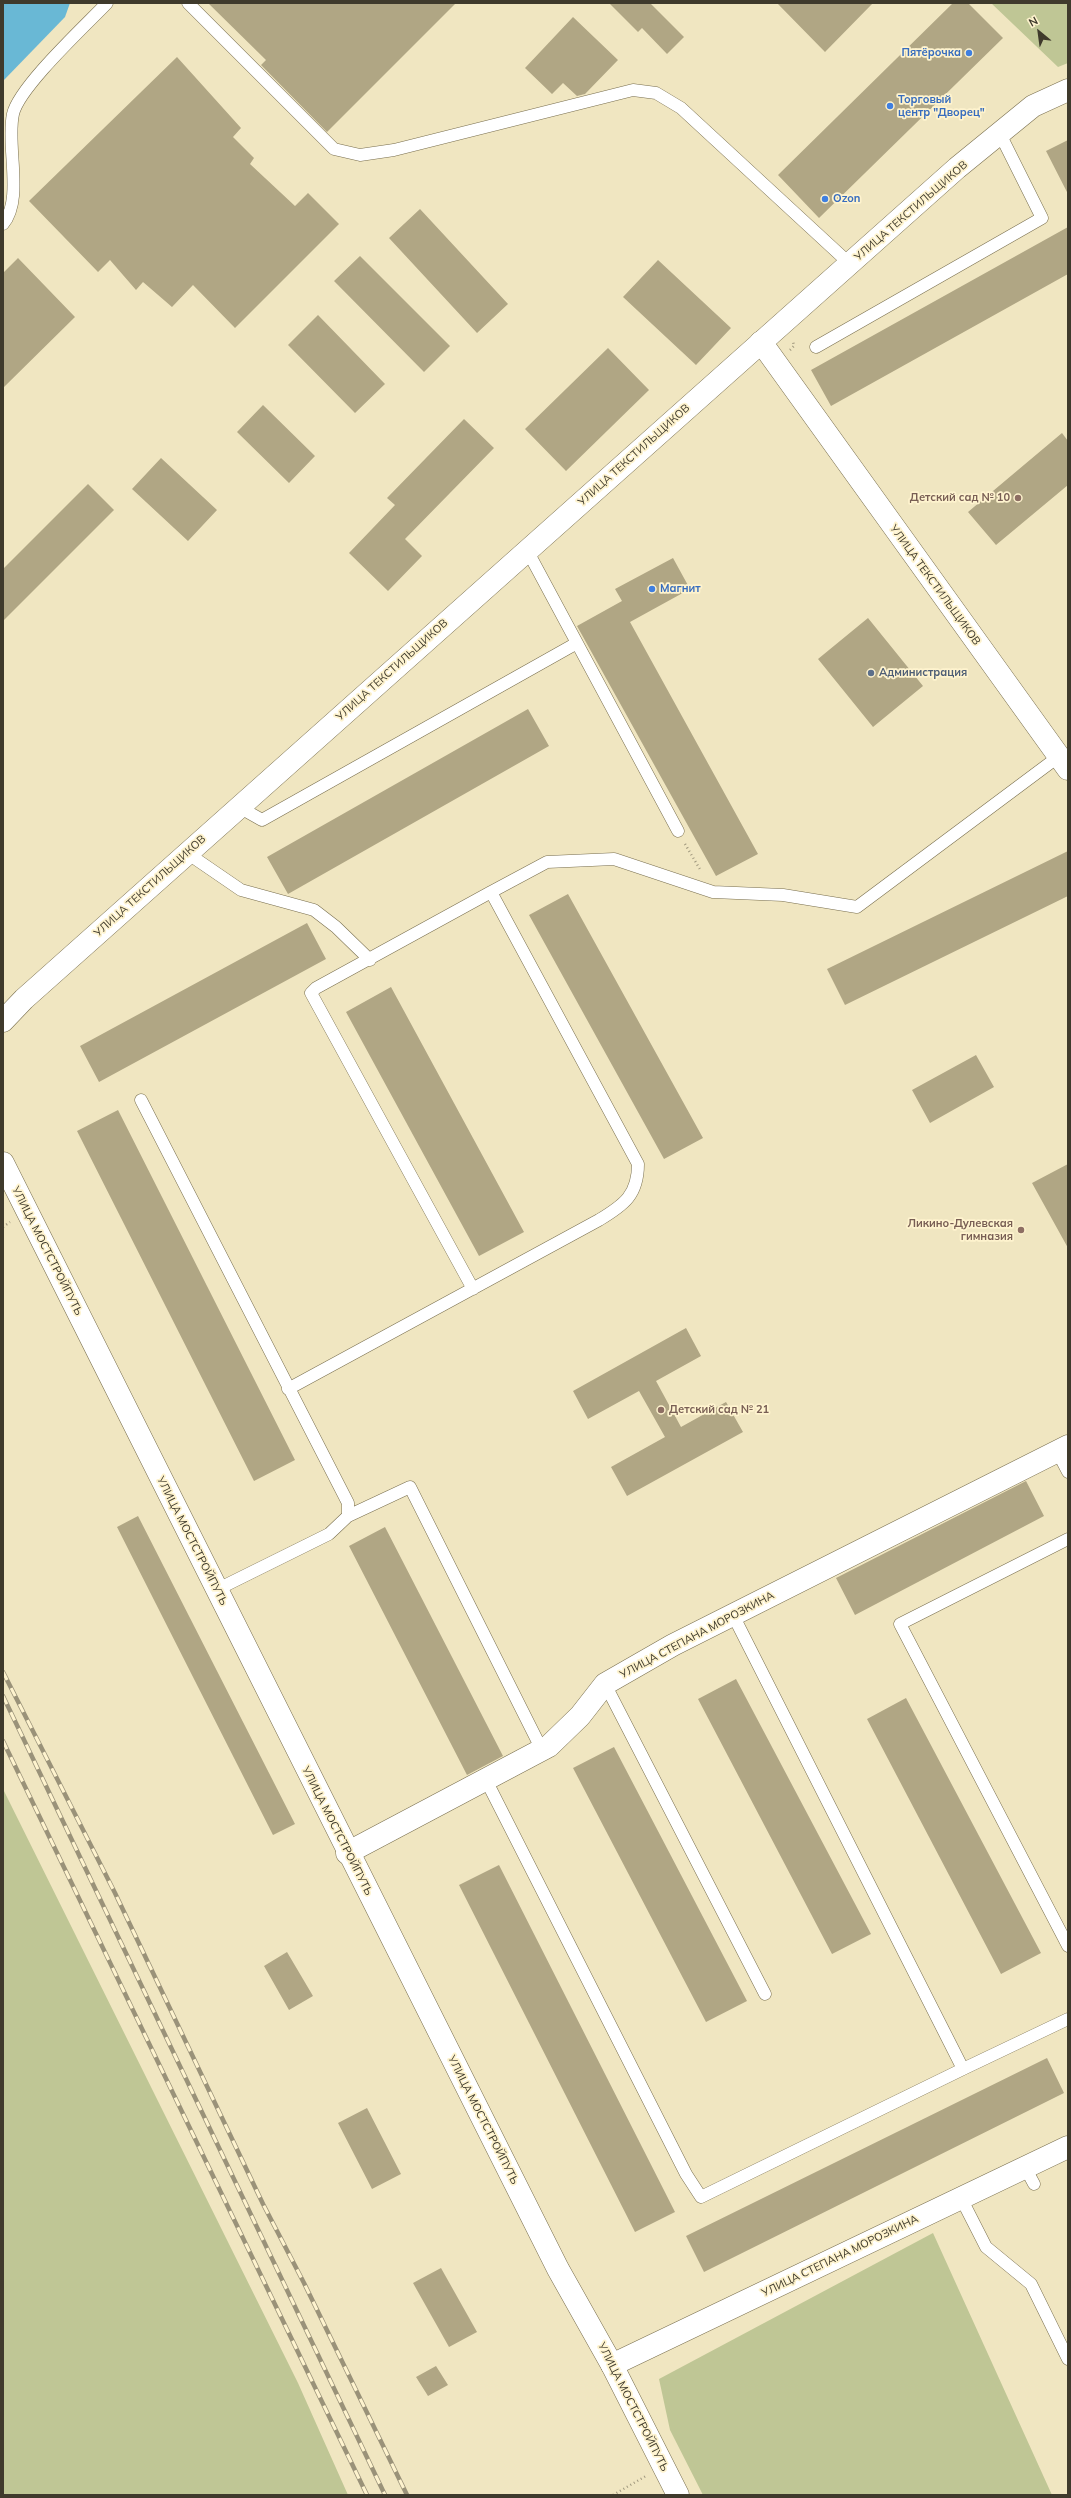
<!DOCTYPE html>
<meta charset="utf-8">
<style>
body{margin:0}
#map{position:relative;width:1071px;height:2498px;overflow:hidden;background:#f0e6c1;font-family:Mulish,sans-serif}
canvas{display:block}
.frame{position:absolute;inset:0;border:4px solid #3f3a2c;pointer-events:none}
.north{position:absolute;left:1019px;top:12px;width:40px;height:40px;-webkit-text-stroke:3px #fef3ce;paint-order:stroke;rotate:331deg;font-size:11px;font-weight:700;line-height:16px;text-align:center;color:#3f3a2c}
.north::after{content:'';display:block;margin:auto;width:14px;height:18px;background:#3f3a2c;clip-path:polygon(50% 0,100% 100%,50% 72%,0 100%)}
</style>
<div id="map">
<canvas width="1071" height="2498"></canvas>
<div class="frame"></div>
<div class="north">N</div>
</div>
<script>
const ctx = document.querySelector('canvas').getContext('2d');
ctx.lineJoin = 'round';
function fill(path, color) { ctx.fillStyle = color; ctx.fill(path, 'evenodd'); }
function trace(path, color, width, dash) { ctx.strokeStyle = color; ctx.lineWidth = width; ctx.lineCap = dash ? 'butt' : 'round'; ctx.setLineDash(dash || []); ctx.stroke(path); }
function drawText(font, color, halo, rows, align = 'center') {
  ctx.font = font + ' Mulish,sans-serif'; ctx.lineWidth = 3.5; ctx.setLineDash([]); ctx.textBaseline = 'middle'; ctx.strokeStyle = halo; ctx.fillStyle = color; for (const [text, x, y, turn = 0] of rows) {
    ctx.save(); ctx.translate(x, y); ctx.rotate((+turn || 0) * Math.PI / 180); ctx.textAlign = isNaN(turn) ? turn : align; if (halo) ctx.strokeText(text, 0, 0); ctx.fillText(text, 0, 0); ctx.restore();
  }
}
fill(new Path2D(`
 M991,3H1068V63L1058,67Z
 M3,1789L298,2383L348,2495H3Z
 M933,2233L1052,2495H703L670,2430L659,2379Z`), '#bfc695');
fill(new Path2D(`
 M3,3H70L65,17L3,81Z`), '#69b8d5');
fill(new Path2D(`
 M208,3H456L327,132L261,65L266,60Z
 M609,3H650L684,37L667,54L642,28L638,32Z
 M777,3H873L825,52Z
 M953,3H968L1003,38L819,218L778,175Z
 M573,17L618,60L585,94L577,96L563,83L552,94L525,68Z
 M177,57L241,128L233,137L254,158L250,164L295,206L308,193L339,224L235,328L193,285L172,307L143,282L136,290L110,260L98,272L29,201Z
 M1068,140V194L1046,151Z
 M420,209L508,304L477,333L389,238Z
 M1068,227V274L831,406L811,370Z
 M360,256L450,346L424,372L334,281Z
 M18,258L75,317L3,388V273Z
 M658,260L731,328L696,365L623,297Z
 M318,315L385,384L355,413L288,345Z
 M608,348L649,390L566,471L525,429Z
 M263,405L315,456L289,483L237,432Z
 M464,419L494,448L405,539L422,556L388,591L349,553L395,505L387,498Z
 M1062,433L1068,441V485L996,545L968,512Z
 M161,458L217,510L188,541L132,489Z
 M88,484L114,510L3,621V569Z
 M673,558L690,589L630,622L758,854L716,876L577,626L622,601L615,589Z
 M868,618L923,686L873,727L818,659Z
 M528,709L549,746L288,894L267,857Z
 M1068,851V896L845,1005L827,969Z
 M568,894L703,1138L664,1159L529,915Z
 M307,923L326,959L99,1082L80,1046Z
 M391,987L524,1232L479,1256L346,1012Z
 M976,1055L994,1087L930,1123L912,1090Z
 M118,1110L295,1460L254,1481L77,1131Z
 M1068,1164V1248L1032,1183Z
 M686,1328L701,1356L656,1381L681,1427L726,1402L743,1432L627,1496L611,1467L665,1437L639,1391L588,1419L573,1391Z
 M1026,1481L1044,1516L855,1615L836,1578Z
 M138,1516L295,1824L273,1835L117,1527Z
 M385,1527L503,1756L467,1775L349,1546Z
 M736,1679L871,1934L832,1954L698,1699Z
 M906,1698L1041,1953L1001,1974L867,1719Z
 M614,1747L747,2001L706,2022L573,1768Z
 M499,1865L675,2212L635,2232L459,1885Z
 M287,1952L313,1996L289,2010L264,1966Z
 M1047,2058L1064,2093L704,2272L686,2236Z
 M367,2108L401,2174L372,2189L338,2123Z
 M441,2268L477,2332L449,2347L413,2283Z
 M436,2366L448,2385L428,2396L416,2377Z`), '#b0a684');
const lane = new Path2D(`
 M188,3L334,149L360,155L394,150L633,90L656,93L681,108L850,264
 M3,224C24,200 6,145 13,114C19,87 85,26 107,3
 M816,347L1042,218L1000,134
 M527,550L678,831
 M239,807L262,820L577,643
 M187,853L241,890L314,910L336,927L370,960
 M491,892L547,862L614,859L713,892L783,895L857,907L1058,757
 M141,1100L348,1503V1516L329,1534L216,1590
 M288,1389L599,1220C624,1205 638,1195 638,1164L491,892L316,988L311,993L473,1289
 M1057,1451L1068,1472
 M348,1516L410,1487L542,1750
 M1068,1539L900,1624L1068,1946
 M733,1615L963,2069L1068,2019
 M605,1684L765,1994
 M486,1780L686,2174L701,2197L963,2069
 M1025,2167L1034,2184
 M961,2198L986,2247L1031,2284L1068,2359`);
const street = new Path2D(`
 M761,342L1068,769
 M347,1853L549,1746L580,1716L605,1684L673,1645L1068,1446
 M612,2365L1068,2147`);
const secondary = new Path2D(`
 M3,1021L24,999L957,168L1033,106L1068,90
 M3,1163L558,2269L612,2365L678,2495`);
trace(lane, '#786e4e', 13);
trace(street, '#786e4e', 23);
trace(secondary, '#786e4e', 23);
trace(new Path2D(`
 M790,350L794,346L793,341
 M685,844L701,871
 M3,1227L10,1222
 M613,2495L646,2476`), '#a0987e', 2.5, [1, 3]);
trace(lane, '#fff', 12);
trace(street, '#fff', 22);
trace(secondary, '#fff', 22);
const rail = new Path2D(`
 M3,1672L115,1893L263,2204L304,2283L407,2495
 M3,1696L385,2495
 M3,1741L367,2495`);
trace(rail, '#9a9279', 4.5);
trace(rail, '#fef3ce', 3, [9]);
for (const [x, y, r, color] of [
 [969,53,4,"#3f7fe0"],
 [890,106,4,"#3f7fe0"],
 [825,199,4,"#3f7fe0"],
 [1018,498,4,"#8d6e63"],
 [652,589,4,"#3f7fe0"],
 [871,673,4,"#5c6f8a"],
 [1021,1230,4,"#8d6e63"],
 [661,1410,4,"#8d6e63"]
]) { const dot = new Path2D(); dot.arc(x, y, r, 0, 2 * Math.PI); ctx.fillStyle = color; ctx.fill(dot); trace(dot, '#fef3ce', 1.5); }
drawText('bold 11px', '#366cbe', '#fef3ce', [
 ["Пятёрочка",961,53,"right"],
 ["Торговый",898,100],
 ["центр \"Дворец\"",898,113],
 ["Ozon",833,199],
 ["Магнит",660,589]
], 'left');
drawText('11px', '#3f3a2c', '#fef3ce', [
 ["УЛИЦА ТЕКСТИЛЬЩИКОВ",911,211,-41],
 ["УЛИЦА ТЕКСТИЛЬЩИКОВ",634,455,-42],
 ["УЛИЦА ТЕКСТИЛЬЩИКОВ",935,585,54],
 ["УЛИЦА ТЕКСТИЛЬЩИКОВ",392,670,-42],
 ["УЛИЦА ТЕКСТИЛЬЩИКОВ",150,886,-42],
 ["УЛИЦА МОСТСТРОЙПУТЬ",47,1251,63],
 ["УЛИЦА МОСТСТРОЙПУТЬ",192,1541,63],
 ["УЛИЦА СТЕПАНА МОРОЗКИНА",697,1635,-28],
 ["УЛИЦА МОСТСТРОЙПУТЬ",337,1831,63],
 ["УЛИЦА МОСТСТРОЙПУТЬ",483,2120,63],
 ["УЛИЦА СТЕПАНА МОРОЗКИНА",840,2256,-26],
 ["УЛИЦА МОСТСТРОЙПУТЬ",633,2407,63]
]);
drawText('bold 11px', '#785e54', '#fef3ce', [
 ["Детский сад № 10",1010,498],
 ["Ликино-Дулевская",1013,1224],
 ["гимназия",1013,1237],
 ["Детский сад № 21",669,1410,"left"]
], 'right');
drawText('bold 11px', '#4e5e75', '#fef3ce', [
 ["Администрация",879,673]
], 'left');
</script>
